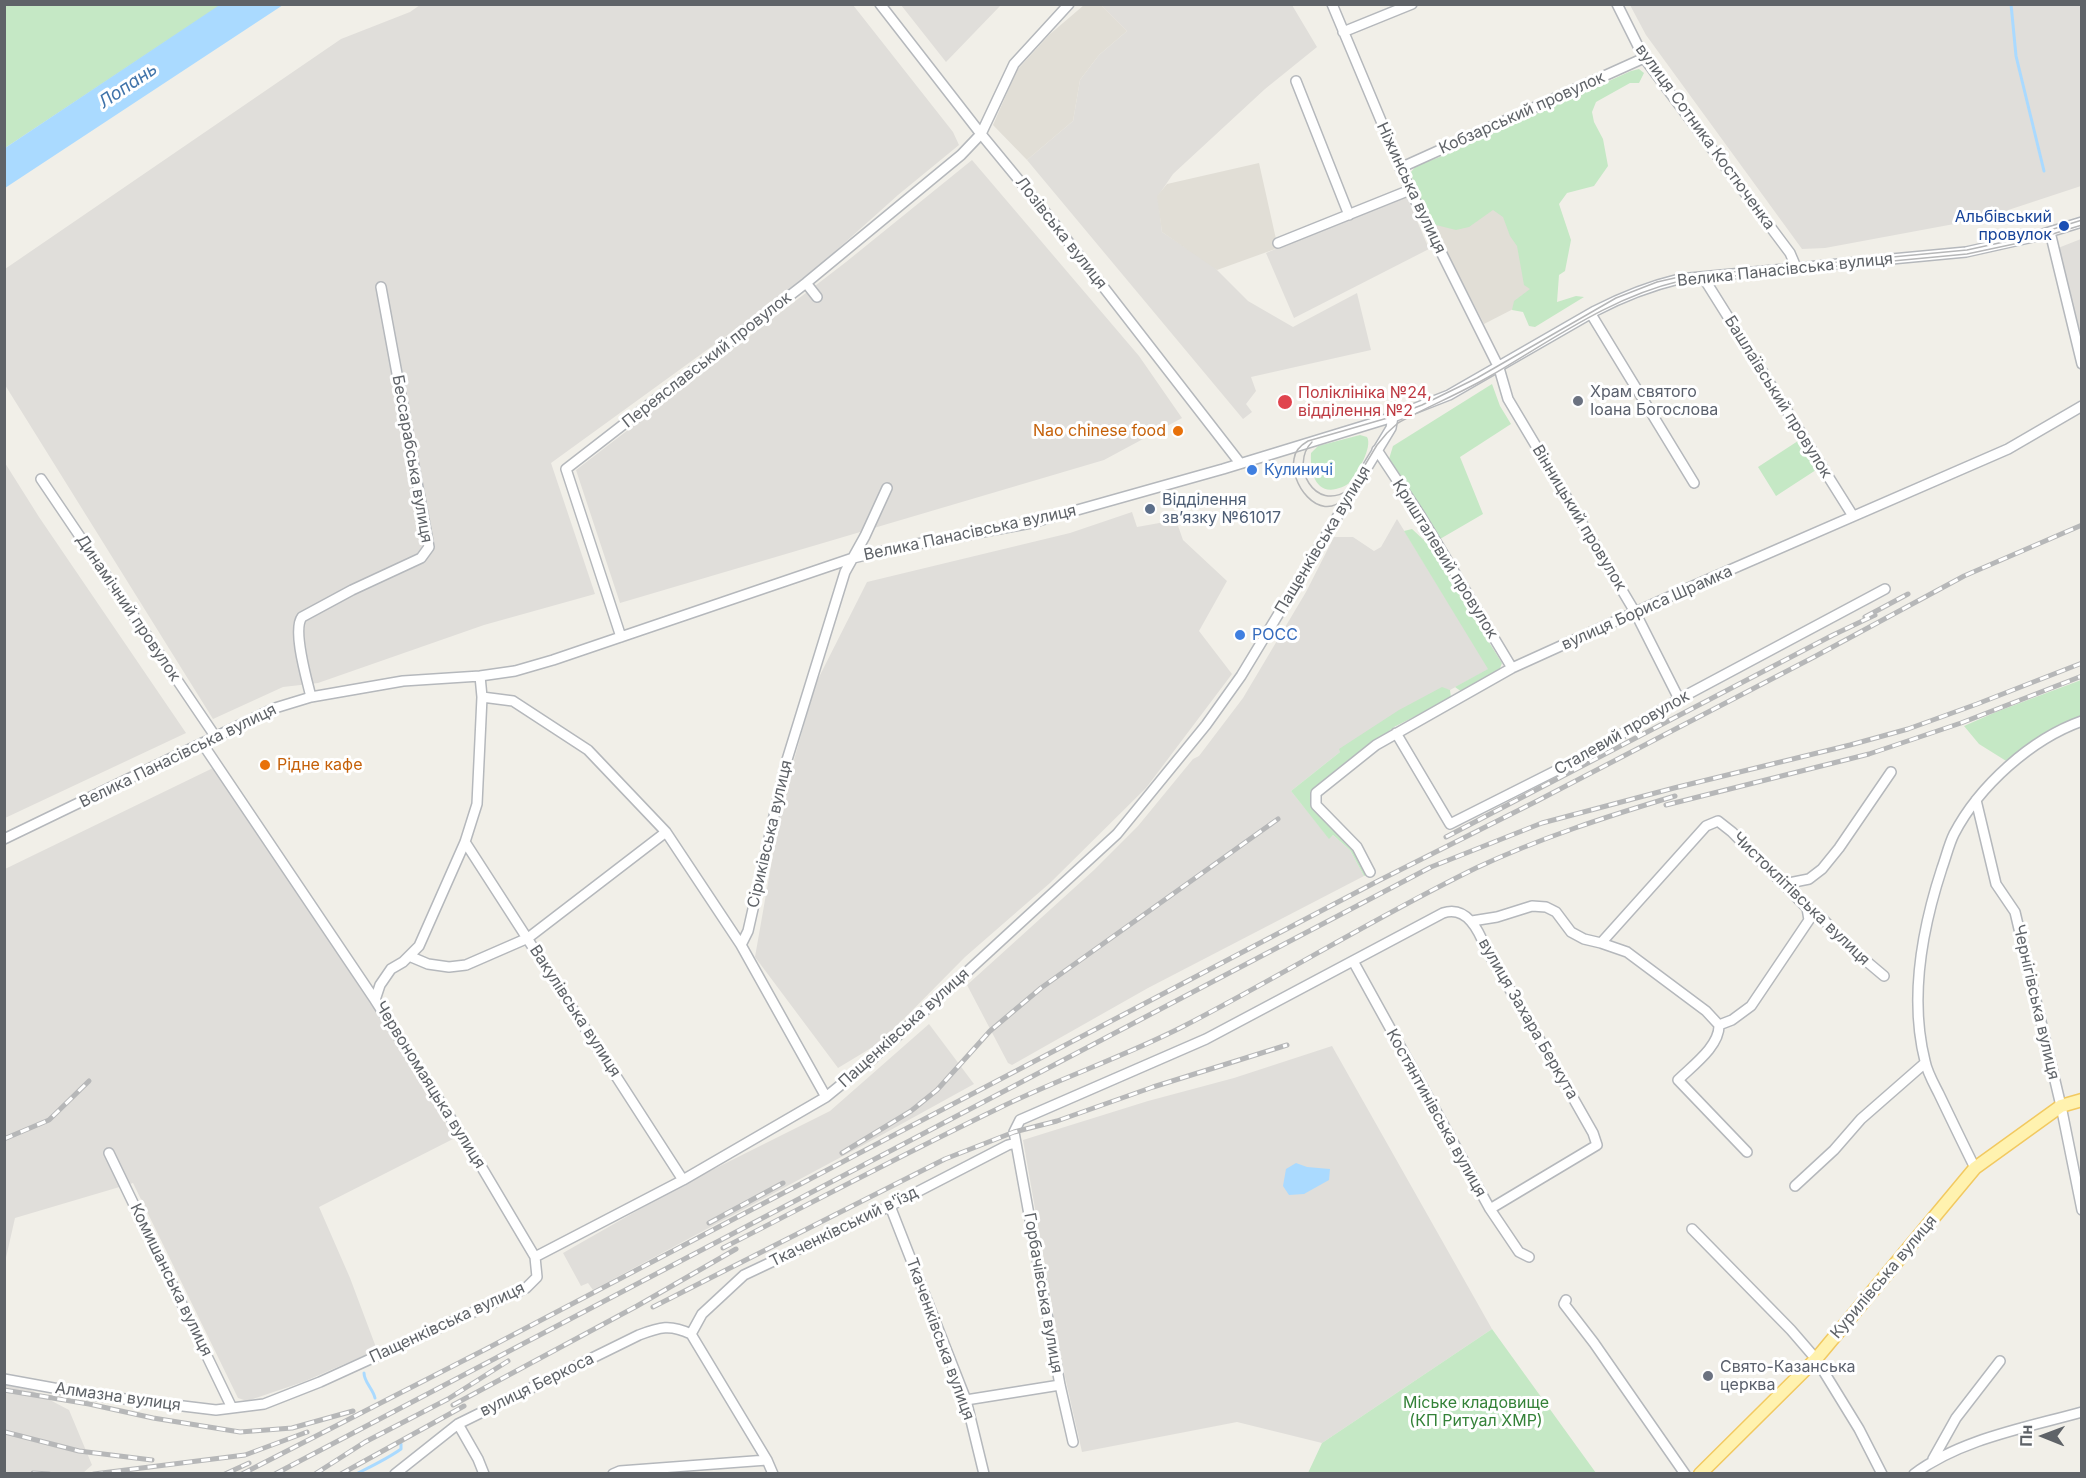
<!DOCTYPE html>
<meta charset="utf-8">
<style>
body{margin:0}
#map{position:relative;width:2086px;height:1478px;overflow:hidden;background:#f1efe8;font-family:Inter,sans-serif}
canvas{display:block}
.frame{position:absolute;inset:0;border:6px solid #5f6368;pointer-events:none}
.north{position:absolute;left:2014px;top:1406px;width:60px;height:60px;-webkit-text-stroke:4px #fff;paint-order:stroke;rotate:271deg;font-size:16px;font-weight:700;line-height:24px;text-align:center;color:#5f6368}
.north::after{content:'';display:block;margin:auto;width:21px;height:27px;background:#5f6368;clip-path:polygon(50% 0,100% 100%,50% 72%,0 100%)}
</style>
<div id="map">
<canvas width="2086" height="1478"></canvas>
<div class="frame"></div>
<div class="north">Пн</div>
</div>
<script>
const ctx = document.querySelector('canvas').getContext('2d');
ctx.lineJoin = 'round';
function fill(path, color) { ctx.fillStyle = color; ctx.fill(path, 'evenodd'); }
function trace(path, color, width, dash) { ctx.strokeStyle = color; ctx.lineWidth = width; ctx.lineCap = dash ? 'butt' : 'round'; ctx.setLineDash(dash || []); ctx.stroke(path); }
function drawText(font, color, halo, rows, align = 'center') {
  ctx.font = font + ' Inter,sans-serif'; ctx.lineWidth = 6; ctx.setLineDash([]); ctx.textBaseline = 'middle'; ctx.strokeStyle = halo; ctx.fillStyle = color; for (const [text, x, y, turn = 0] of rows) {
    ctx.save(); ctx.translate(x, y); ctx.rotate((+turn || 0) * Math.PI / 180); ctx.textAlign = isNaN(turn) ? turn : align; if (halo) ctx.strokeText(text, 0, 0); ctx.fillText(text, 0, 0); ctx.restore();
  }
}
fill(new Path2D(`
 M420,5H853L953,132L959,145L898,195L802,281L551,463L595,594L484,625L318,683L283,687L213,719L5,385V269L341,39L410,12Z
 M901,5H1001L946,62Z
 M1101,5H1292L1317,47L1265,89L1173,174L1158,196L1162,232L1211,264L1248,301L1293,327L1357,293L1371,350L1251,377L1256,391L1246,404L1252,412L1243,419L1027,160L1073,121L1080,80L1099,55L1127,31Z
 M1630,5H2081V186L1981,219L1825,248L1802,249L1646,35Z
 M972,160L1139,356L1182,418L1104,460L620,603L576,470L846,262Z
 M1406,195L1429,249L1294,318L1266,253Z
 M2081,239V341L2058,248Z
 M5,463L39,517L186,733L5,818Z
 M1132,512L1137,527L1176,520L1183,540L1227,581L1199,631L1232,674L1146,788L1050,883L965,957L881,1042L838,1068L755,957L782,803L815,685L867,582L1070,533Z
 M1397,519L1489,669L1450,690L1441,688L1340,752L1291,791L1329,838L1333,835L1350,850L1364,876L1148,988L1012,1065L1008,1063L967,985L1094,870L1138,826L1193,759L1199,756L1243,698L1306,592L1334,537H1353L1374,551L1381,547Z
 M213,768L373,1007L455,1138L319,1207L350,1278L377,1350L303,1382L247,1401L238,1398L133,1183L15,1218L5,1262V869Z
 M929,1024L974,1084L858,1148L593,1290L588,1283L581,1286L563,1253L682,1185L830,1111Z
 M1332,1046L1492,1329L1322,1443L1237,1422L1082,1452L1063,1368L1023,1140L1148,1101L1234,1078Z
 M4,1376L69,1410L92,1465L83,1473H5Z`), '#e0deda');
fill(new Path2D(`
 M1084,5H1101L1127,31L1099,55L1080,80L1073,121L1027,160L993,125L1017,70L1049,35Z
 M1259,163L1278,248L1217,270L1162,232L1157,196L1167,184Z
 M1505,186L1558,286L1484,324L1432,224Z`), '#e1ded6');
fill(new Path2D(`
 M5,5H221L5,148Z
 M1639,69L1644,73L1639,83H1630L1596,102L1592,112L1594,122L1603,139L1608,166L1594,186L1567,193L1559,204L1571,240L1565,271L1559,275L1557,302L1576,296L1584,297L1535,327L1529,326L1523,312L1512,310L1514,301L1530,289L1524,285L1517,246L1510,236L1503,217L1493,210L1469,227L1456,230L1432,224L1425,212L1414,187L1411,172L1416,166L1445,155L1631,71Z
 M1492,384L1500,406L1511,424L1460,457L1483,514L1440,539L1389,459L1393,446Z
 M1360,435L1367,437C1373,447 1357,474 1349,483C1346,486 1340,488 1336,489C1314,494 1310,469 1311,453L1318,446Z
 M1801,439L1819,468L1776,496L1758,467Z
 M1412,529L1427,543L1502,663L1499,671L1462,692L1455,687L1488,669L1404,531Z
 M2081,680V721L2011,764L1979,744L1964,726L1996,712Z
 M1442,687L1450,690L1451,698L1394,727L1313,792V807L1356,848L1368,874L1364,876L1350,850L1333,835L1329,839L1291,791L1340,752L1339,749L1399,710Z
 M1492,1329L1596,1473H1308L1322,1443Z`), '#c5e8c5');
fill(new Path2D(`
 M221,4L283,5L5,188V148Z
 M1296,1163L1307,1167L1330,1169L1329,1180L1304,1194L1289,1195L1283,1186L1286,1169Z`), '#aadaff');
trace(new Path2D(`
 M2011,4L2016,56L2044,171
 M364,1373C364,1382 373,1389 375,1398
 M356,1474C372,1466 387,1459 401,1449V1444`), '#aadaff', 3);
const minor = new Path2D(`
 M880,4L981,134L1046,213L1240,463
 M1332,4L1410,190L1499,368L1508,399L1635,612L1679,699
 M1617,4L1644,58L1790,253L1796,267
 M1343,32L1412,4
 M1296,81L1349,215
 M1400,168L1644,58
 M2050,232L2082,364
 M1278,243L1410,190
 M1703,277L1853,516
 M806,283L817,297
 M1591,314L1694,483
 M1377,450L1420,515L1512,668
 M41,479L215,736
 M621,637L566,469L806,283L961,155L981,134L1014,64L1069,4
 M480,676L482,697L477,804L465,842L419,946L403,962L391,969L380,985L375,1000L478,1161L535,1257
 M311,697C307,680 292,630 302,617L352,590L421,558L429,547L381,287
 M482,697L513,701L588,750L666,832L741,945
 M1396,733L1450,824L1589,754L1679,699L1885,589
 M202,743L375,1000
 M1976,800L1996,884L2015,912L2061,1106L2082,1210
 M4,839L275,708L311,697L403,681L480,676L515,671L553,660L853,558L901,547L1031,523L1223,469L1393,417L1449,395L1595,311C1622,297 1650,286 1679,279L1966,252L2033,237L2082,222
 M465,842L683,1180
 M1370,872L1357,847L1316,805V793L1376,745L1512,668L1693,586L2008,449L2082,406
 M1784,884L1809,879L1822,869L1839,848L1891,772
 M1472,921L1497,917L1532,906L1546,907L1556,912L1571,932L1584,939L1601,943L1706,826L1718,821L1732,832L1807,908L1822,918L1846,944L1884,976
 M1601,943L1627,952L1706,1011L1719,1025
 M409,956L428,964L449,967L466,965L528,938L666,832
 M1353,961L1490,1209L1519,1252L1529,1257
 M826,1097L741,945L748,931L786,763L845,572L865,536L887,488
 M1747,1152L1678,1080C1692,1066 1720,1046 1719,1025L1732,1020L1751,1006L1809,920L1807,908
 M109,1153L232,1408
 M1975,1168C1963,1144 1951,1119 1939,1094C1934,1084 1927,1072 1925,1061C1909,998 1922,929 1942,868C1946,857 1949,844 1954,834C1979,786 2031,739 2082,721
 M1795,1186L1834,1150L1861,1119L1925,1063
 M890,1206L966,1400L984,1474
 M1692,1229L1791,1330L1816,1359L1859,1429L1882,1474
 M1566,1300L1564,1304L1594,1343L1685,1474
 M691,1334L702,1314L744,1275L890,1206L1008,1145L1016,1143
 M691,1334L767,1460L773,1474
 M4,1379L92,1395L216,1410L264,1404L320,1382L526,1288L537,1277L535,1257L683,1180L826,1097L870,1061L1117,834L1206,725L1241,676L1391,428L1393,417
 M966,1400L1060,1385
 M458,1424L478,1459L484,1474
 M1073,1442L1060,1385L1014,1132L1020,1120L1206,1039L1443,913C1467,905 1479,931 1486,949L1551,1059L1593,1133L1597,1145L1490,1209
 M1933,1459L1956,1418L2000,1361
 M395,1474L458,1424L639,1335C660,1327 670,1324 691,1334
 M613,1474L620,1471L767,1460
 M1914,1474C1961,1439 2025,1428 2082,1412`);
const major = new Path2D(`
 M1700,1474L1816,1359L1975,1168L2061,1106L2082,1100`);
trace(minor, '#b5b8bc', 12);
trace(major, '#f2c960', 15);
trace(minor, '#fff', 9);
trace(major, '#fff2af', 12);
trace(new Path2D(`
 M2082,220L2031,236L1967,250L1679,277L1657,282L1616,298L1477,378L1422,405L1391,417L1308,441C1301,445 1295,450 1294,459C1289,481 1318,525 1345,498L1377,445L1387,433L1398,423C1429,406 1461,393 1492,375C1552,340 1611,297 1680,281L1967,254L2033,240L2082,225
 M1312,442C1289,465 1315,513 1348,490`), '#b6b7b8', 1.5);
const rail = new Path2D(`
 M1865,617L1908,594
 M1666,805L1869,754L1961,723L2082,676
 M1446,837L1833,635L1875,615
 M4,1139L49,1120L89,1081
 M842,1153L911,1111L937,1090L990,1031L1041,988L1278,819
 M709,1223L783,1183
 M723,1248C813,1202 902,1155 993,1111C1055,1080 1121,1058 1182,1027C1281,976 1376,917 1476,868C1540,838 1608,816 1675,796
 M653,1307L945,1159L1014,1132L1057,1121L1153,1087L1287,1045
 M4,1390L89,1404L153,1418L240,1432L292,1428L353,1411
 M453,1405L637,1306L736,1249
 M5,1432L79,1451L152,1460
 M33,1473L49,1474
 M94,1474L245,1455L307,1432
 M225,1474L249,1463
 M242,1474L486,1349L1378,881L1537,801L1814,657L1964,576L2082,525
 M275,1474L1431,867L1542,823L1674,788L1850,745L1908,729L1977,704L2082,663
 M315,1474L365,1442L448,1399L508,1361
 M341,1474L464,1406`);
trace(rail, '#b6b7b8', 5);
trace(rail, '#fff', 3, [9]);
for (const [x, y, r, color] of [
 [2064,226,6,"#1a4fb4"],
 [1578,401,6,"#6b7280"],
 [1285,402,8,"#e0444e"],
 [1178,431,6,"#e8710a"],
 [1252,470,6,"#3f7fe0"],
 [1150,509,6,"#5c6f8a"],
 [1240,635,6,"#3f7fe0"],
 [265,765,6,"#e8710a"],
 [1708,1376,6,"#6b7280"]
]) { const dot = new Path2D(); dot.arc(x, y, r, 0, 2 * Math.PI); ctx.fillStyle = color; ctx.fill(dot); trace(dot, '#fff', 2); }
drawText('16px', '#5f6368', '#fff', [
 ["Кобзарський провулок",1522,113,-24],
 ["вулиця Сотника Костюченка",1705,137,54],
 ["Ніжинська вулиця",1411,188,65],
 ["Лозівська вулиця",1061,233,52],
 ["Велика Панасівська вулиця",1785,270,-6],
 ["Переяславський провулок",707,360,-38],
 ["Башлаївський провулок",1778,397,58],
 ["Бессарабська вулиця",412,459,80],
 ["Вінницький провулок",1579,518,59],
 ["Велика Панасівська вулиця",970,533,-12],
 ["Пащенківська вулиця",1323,540,-59],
 ["Кришталевий провулок",1445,559,58],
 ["Динамічний провулок",128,608,56],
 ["вулиця Бориса Шрамка",1647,608,-24],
 ["Сталевий провулок",1622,733,-30],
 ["Велика Панасівська вулиця",178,756,-26],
 ["Сіриківська вулиця",770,834,-77],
 ["Чистоклітівська вулиця",1801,899,44],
 ["Чернігівська вулиця",2036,1002,77],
 ["Вакулівська вулиця",575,1011,57],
 ["вулиця Захара Беркута",1528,1019,60],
 ["Пащенківська вулиця",904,1028,-42],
 ["Червономаяцька вулиця",430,1085,58],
 ["Костянтинівська вулиця",1436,1113,61],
 ["Ткаченківський в'їзд",844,1227,-26],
 ["Курилівська вулиця",1884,1277,-50],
 ["Комишанська вулиця",171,1280,64],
 ["Горбачівська вулиця",1043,1293,80],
 ["Пащенківська вулиця",447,1323,-25],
 ["Ткаченківська вулиця",940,1339,70],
 ["вулиця Беркоса",537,1385,-26],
 ["Алмазна вулиця",118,1397,8]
]);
drawText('16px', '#164399', '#fff', [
 ["Альбівський",2052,217],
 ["провулок",2052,235]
], 'right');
drawText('16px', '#5b616d', '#fff', [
 ["Храм святого",1590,392],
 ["Іоана Богослова",1590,410],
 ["Свято-Казанська",1720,1367],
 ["церква",1720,1385]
], 'left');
drawText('16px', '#be3a42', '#fff', [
 ["Поліклініка №24,",1298,393],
 ["відділення №2",1298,411]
], 'left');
drawText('16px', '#c56008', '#fff', [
 ["Nao chinese food",1166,431],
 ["Рідне кафе",277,765,"left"]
], 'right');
drawText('16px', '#366cbe', '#fff', [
 ["Кулиничі",1264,470],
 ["РОСС",1252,635]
], 'left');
drawText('16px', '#4e5e75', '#fff', [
 ["Відділення",1162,500],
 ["зв’язку №61017",1162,518]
], 'left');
drawText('16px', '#348238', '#fff', [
 ["Міське кладовище",1476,1403],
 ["(КП Ритуал ХМР)",1476,1421]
]);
drawText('italic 18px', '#4174aa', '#fff', [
 ["Лопань",128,86,-34]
]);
</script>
